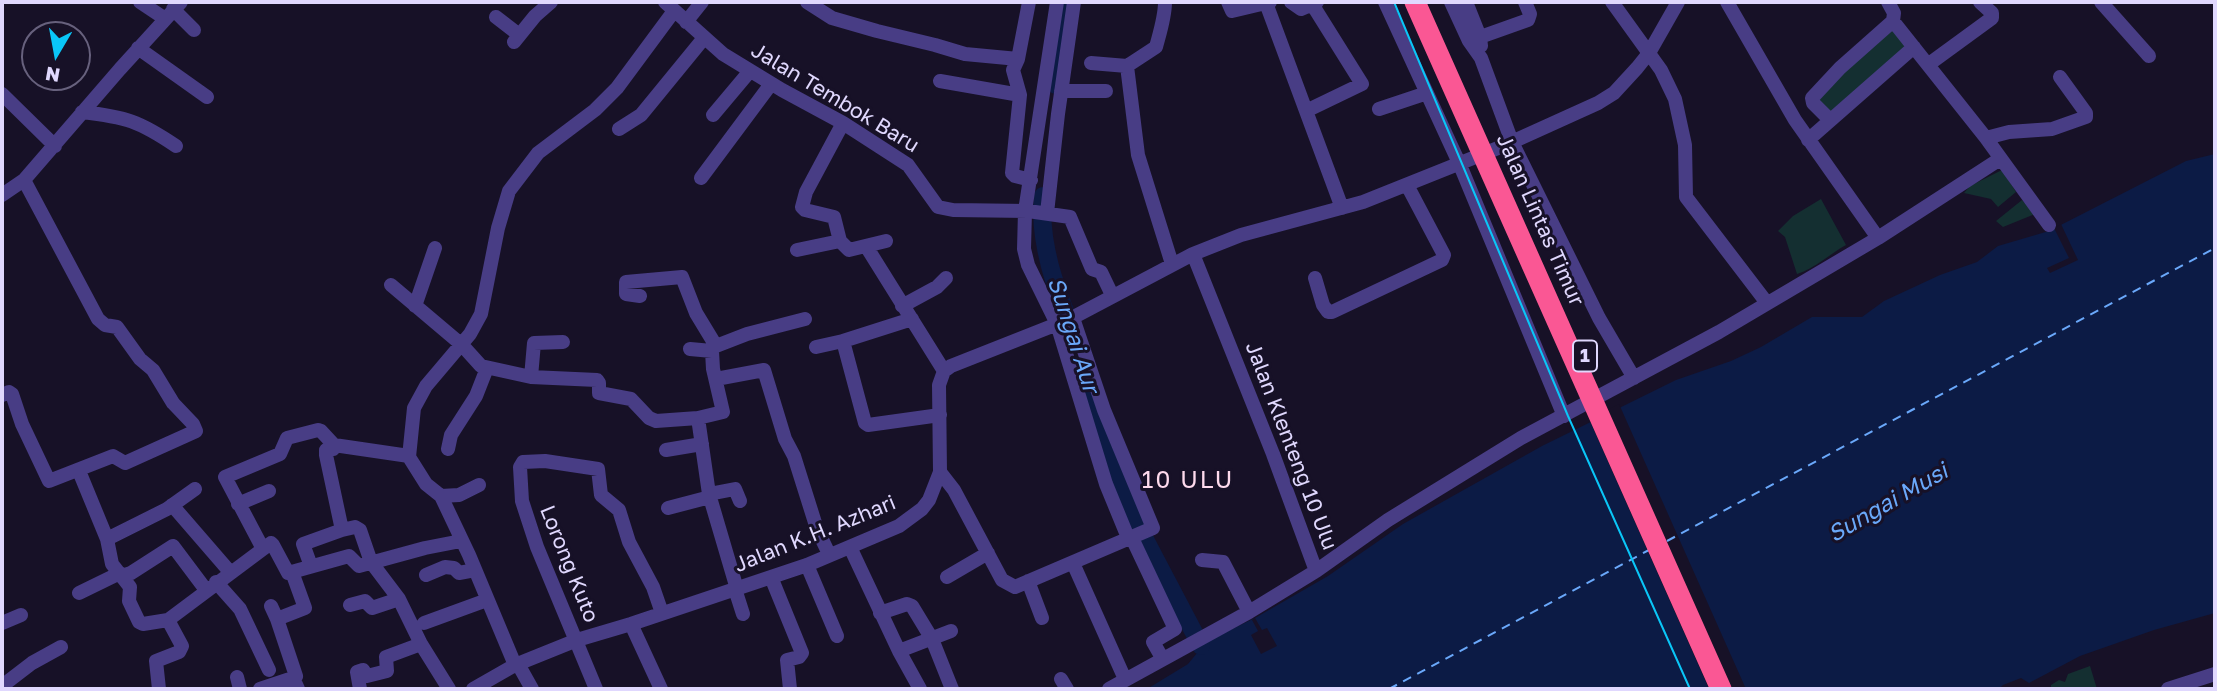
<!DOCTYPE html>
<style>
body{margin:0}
#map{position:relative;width:2217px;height:691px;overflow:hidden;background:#171127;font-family:"Golos Text",sans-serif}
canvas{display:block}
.frame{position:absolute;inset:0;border:4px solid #e0d8fe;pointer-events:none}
.north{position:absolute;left:21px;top:21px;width:70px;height:70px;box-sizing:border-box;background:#171127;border:2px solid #67617d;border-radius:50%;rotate:190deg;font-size:19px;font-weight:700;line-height:28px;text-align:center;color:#e0d8fe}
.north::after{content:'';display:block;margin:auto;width:24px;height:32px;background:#0ac6f7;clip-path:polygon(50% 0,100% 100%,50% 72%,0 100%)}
</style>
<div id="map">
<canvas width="2217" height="691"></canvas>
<div class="frame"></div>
<div class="north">N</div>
</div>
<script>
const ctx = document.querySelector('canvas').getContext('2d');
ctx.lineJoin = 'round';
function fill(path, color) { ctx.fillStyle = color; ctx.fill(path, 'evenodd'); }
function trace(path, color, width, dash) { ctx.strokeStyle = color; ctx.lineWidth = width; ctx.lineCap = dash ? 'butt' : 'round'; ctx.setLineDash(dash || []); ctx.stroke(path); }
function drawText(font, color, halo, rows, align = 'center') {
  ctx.font = font + ' "Golos Text",sans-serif'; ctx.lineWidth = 6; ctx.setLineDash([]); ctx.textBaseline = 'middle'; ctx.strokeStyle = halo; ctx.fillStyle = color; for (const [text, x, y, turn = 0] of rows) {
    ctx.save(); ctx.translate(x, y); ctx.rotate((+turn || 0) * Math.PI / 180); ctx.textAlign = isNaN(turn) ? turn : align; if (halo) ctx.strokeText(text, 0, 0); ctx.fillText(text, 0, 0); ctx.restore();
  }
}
fill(new Path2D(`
 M1890,28L1907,46L1831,113L1817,98Z
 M2002,170L2016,192L1998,207L1991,199L1964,193L1970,186Z
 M1821,199L1846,245C1828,255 1816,268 1797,274L1785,237L1778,231L1793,216Z
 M2022,200L2035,214L2003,227L1996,221Z
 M2090,666L2097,689H2051V685L2059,680L2065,682L2068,674Z`), '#142f31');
fill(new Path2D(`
 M2215,154V613L2154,630L2080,656L2029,683L2021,678L2003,685L1999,689H1147L1188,664L1207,641L1255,618L1328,576L1403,524L1542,446L1676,380L1731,361L1761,347L1812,317H1862L1884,301L1940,275L1977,262L1998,246L2049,231L2186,161Z`), '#0c1b45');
fill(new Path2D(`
 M2061,224L2078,260L2050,273L2047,268L2069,258L2054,228Z
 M1619,404L1746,689H1709L1589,419Z
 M1255,618L1262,630L1267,628L1277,646L1261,654L1251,635L1258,631L1252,620Z`), '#171127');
trace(new Path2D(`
 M1056,85L1066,2
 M1043,196C1038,244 1057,291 1074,335
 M1088,378L1107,455L1129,509L1201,646`), '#0c1b45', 18);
trace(new Path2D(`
 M1667,541L2215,248
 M1389,689L1649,550`), '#6aa8fa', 2, [9, 7]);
trace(new Path2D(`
 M140,2L164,18
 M665,2L723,54L782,90L843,123L908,165L938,207L953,210L1028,211L1070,217L1092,269L1101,272L1112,295
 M807,2L832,18L877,31L935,45L965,54L1018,59
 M1057,2L1025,211L1024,249L1028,265L1057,324L1106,484L1129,540
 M1165,2C1165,17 1160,32 1156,47L1127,66L1138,155L1172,264
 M1228,2L1232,11L1270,2
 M1291,2L1301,9L1317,2
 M1385,2L1460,165L1564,416
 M1451,2L1469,41L1481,58L1512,142L1599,318L1634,378
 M1466,2L1480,37L1481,46
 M1612,2L1661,70L1675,99L1685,145L1686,197L1767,303
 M1727,2L1795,120L1878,238
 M2101,2L2149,56
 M1266,3L1342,208
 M173,9L194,30
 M496,17L518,34
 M1893,21L1986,138L2049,225
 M686,22L702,2
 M1469,41L1528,20L1530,14L1525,2
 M514,42L535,16L551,2
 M138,48L207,97
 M1091,63L1127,66
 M1929,64L1992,18V13L1980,2
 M940,81L1020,95L1012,173L1015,176L1031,180
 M1061,91H1106
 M2,94L55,146
 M1020,95L1013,70L1018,59L1029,2
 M1379,109L1427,93
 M1306,111L1362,84L1312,4
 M82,112C126,117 139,121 176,146
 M713,115L750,71
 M1830,120L1813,103L1812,98L1840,68L1893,21L1894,13L1888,2
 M843,123L806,192L802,207L805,210L834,217L840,241L849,250L886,241
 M619,129L641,115L704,38
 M1986,138L2009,132L2052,129L2086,117V113L2060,77
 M1808,140L1914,47
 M701,178L771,84
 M2,195L24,180L120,69L181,2
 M1047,213L1058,114L1074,2
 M866,246L944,371
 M797,250L840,241
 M1193,254L1273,454L1316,571L1388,520L1521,438L1719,332L1878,238L2000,159
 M1315,278L1323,305L1328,312H1332L1442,260L1444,255L1407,185
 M391,285L462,345L481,366L531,377
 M640,296L626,294V282L682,277L696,313L716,346L747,334L805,319
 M415,306L435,248
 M902,306L937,287L946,278
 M843,341L912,319
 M563,342L534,343L531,377L597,380L599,383V393L631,399L649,418L656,421L698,418L723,412L713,369L712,351L690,349
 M816,347L843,341L865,423L868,425L940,415
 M716,379L764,370L785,439L794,456L817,529L829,554
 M2,395L9,392L12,394L22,424L49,481L113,456L125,463L196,431L193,424L173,403L153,370L140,359L117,327L105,325L98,319L24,180
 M698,418L709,494L737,589
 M448,449L451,435L476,396L487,368
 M666,450L702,444
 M79,471L107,539L112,564L130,587L129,601L139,622L143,624L168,620L182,646L179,652L156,661L159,689
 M940,472L954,490L1002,580L1015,587L1153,528L1104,410L1073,318
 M709,494L735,489L740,501
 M441,496L459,495L479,485
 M238,504L269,491
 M172,505L230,572
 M668,508L710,497
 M342,530L355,527L360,530L371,562L399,599L421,644
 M1132,538L1175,629L1153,642L1161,656
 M107,539L167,509L195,489
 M850,547L899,651L920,689
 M263,549L271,543L273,545L288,573L349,556L359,566L425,548L461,541
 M1202,560L1223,562L1249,612
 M1073,563L1124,677
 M807,565L837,636
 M311,566L303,544L342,530L326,455V450L333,449L334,445
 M292,572L305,608L277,619L296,676L293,678L298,689
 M426,575L445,567L454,568L459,573L475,570
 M122,576L131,573L173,546L206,590
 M771,577L802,653L799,657L787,660L790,689
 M947,577L988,553
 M1028,581L1042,618
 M216,582L240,609L269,670
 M735,589L743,614
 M79,593L120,573
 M350,605L365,601L372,608L399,599
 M271,606L277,619
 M880,613L907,604L912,606L932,639L952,689
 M168,620L263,549L225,477L280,454L287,438L318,430L321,431L334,445L409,456
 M2,623L21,615
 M424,623L487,600
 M631,624L661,689
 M899,651L951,631
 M518,664L532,689
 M515,665L469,555L441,496L426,484L409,457L414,408L426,386L470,334L481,314L498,228L509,191L538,153L595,110L617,88L674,11
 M237,677L240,689
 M1061,679L1067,689
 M2,686L32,663L61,647
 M260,689L293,678
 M360,689L357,672L363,670L367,676L387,671L386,657L421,644L449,689
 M473,689L515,665L577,640L631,624L807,565L899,526L922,509L929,500L940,472L939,385L944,371L951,366L1070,319L1193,254L1241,235L1363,202L1503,146L1598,103L1614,93L1637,68L1649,53L1678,2
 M596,689L537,547L522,501L520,467L523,462L545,461L598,469L601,495L619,510L629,542L653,587L662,613
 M1109,689L1249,612L1316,571
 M2168,689L2215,674`), '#483d85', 14);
trace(new Path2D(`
 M1415,2L1721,689`), '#fa5794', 21);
trace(new Path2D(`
 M1394,2L1568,416L1690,689`), '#0ac6f7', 2);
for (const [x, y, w] of [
 [1585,356,24]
]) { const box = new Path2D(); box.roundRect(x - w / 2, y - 15.5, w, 31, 5); ctx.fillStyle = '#171127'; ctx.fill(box); trace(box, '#e0d8fe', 2); }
drawText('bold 19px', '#e0d8fe', null, [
 ["1",1585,356]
]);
drawText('21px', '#e0d8fe', '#171127', [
 ["Jalan Tembok Baru",835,98,31],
 ["Jalan Lintas Timur",1540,220,66],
 ["Jalan Klenteng 10 Ulu",1291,446,69],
 ["Jalan K.H. Azhari",815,534,-22],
 ["Lorong Kuto",569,564,68]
]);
drawText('italic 23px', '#6aa8fa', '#171127', [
 ["Sungai Aur",1073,335,72],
 ["Sungai Musi",1888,503,-30]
]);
ctx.letterSpacing = '2px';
drawText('24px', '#fedaed', '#171127', [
 ["10 ULU",1188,480]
]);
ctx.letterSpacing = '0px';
</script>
